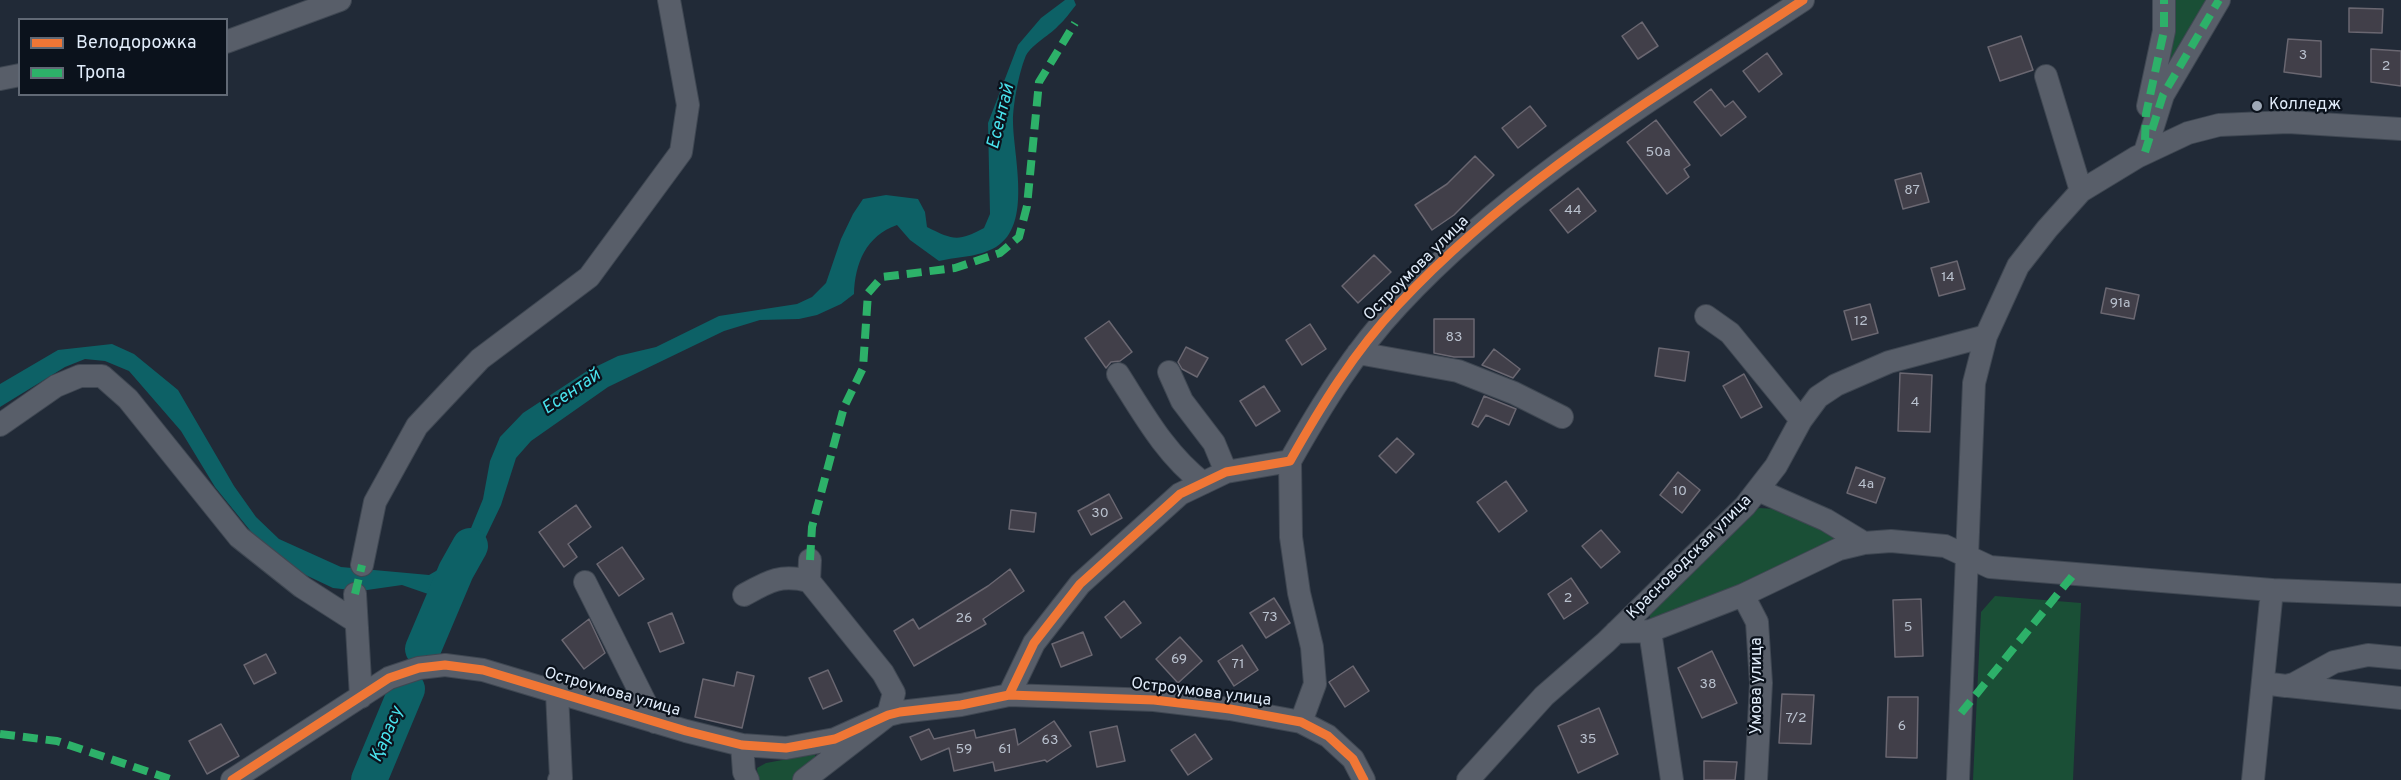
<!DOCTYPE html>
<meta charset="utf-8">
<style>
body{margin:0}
#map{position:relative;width:2401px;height:780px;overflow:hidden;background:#212a37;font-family:Overpass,sans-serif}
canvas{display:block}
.legend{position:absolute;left:18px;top:18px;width:210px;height:78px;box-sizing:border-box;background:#0b121c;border:2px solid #616975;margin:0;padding:8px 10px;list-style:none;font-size:18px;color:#e1ecfa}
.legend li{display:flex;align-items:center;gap:12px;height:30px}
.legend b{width:30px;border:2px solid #616975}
</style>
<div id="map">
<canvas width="2401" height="780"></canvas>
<ul class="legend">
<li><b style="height:8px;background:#f07635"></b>Велодорожка</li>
<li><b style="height:8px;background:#2db169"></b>Тропа</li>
</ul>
</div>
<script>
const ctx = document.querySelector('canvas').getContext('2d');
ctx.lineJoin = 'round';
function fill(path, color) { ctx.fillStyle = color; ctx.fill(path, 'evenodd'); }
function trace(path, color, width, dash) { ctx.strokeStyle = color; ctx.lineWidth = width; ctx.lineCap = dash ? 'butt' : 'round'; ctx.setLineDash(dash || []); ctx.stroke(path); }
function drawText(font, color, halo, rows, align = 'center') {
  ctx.font = font + ' Overpass,sans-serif'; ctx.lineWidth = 4.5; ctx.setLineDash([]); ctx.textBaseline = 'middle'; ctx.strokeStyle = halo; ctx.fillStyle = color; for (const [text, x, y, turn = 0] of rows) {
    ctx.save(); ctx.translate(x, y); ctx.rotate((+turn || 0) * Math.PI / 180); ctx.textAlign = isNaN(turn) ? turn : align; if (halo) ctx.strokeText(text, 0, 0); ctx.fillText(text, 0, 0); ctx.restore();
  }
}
fill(new Path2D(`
 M2169,0H2210L2161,87Z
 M1759,508L1776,509L1840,535L1835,545L1715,603L1650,619V610L1744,519Z
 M1995,596L2081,603L2073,780H1973L1981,612Z
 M815,754L816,764L795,780H758L757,768L766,763Z`), '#1a4f36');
fill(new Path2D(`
 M1065,0H1074L1076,5C1070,12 1065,20 1058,26C1049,36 1029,46 1025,58C1019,73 1013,104 1013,121C1013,155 1033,225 996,247C976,258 960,256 939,261L910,240L897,225C866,236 855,263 854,294L841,304L817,315L799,319L760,320L724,331L608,387L531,441L516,458L501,505L477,555L466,572L449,589L428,594L402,585L360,591L333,588L274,560L215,487L181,431L129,371L105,361L85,359L65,367L0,407V384L58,350L112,344L134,354L178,390L234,486L256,517L279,539L341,567L429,575L450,563L469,533L483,499L490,461L500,437L523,413L587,371L618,356L656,347L719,316L797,304L812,297L826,283L841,239L853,214L863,199L886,195L918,199L925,212L927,227C953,240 958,242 984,228L990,214L988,123L1018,45L1041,18Z`), '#0d6166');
trace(new Path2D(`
 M423,649L456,571L470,546
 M369,780L407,689`), '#0d6166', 36);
const building = new Path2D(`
 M2349,8L2383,9L2382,33L2349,32Z
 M1642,22L1658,46L1638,59L1622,36Z
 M2021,36L2033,70L2000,81L1988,47Z
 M2288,39L2321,41V77L2284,72Z
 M2371,49L2401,51V86L2371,82Z
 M1767,53L1782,74L1759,92L1743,71Z
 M1711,89L1725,107L1733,101L1746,117L1721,136L1694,102Z
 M1530,106L1546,126L1518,148L1502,128Z
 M1656,120L1690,165L1684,169L1689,177L1667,194L1627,142Z
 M1475,156L1494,175L1454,215L1432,230L1415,205L1447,184Z
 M1921,173L1929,202L1903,209L1895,180Z
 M1578,188L1596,211L1568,233L1550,210Z
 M1374,255L1391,272L1358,303L1342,286Z
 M1957,261L1965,289L1939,296L1931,268Z
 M2106,288L2139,295L2134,319L2101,313Z
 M1870,304L1878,333L1852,340L1844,311Z
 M1434,319H1474V357H1454L1434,353Z
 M1109,321L1132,352L1120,361L1111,362L1106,368L1085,338Z
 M1310,324L1326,349L1302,365L1286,340Z
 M1186,347L1208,358L1197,377L1182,369L1178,362Z
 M1659,348L1689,352L1685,381L1655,376Z
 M1494,349L1520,369L1513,378L1482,365Z
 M1900,373L1932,375L1930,432L1898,431Z
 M1744,374L1762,407L1741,418L1723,386Z
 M1264,386L1280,411L1256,426L1240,401Z
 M1484,396L1516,409L1509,425L1486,415L1478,427L1472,424Z
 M1397,438L1414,454L1396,473L1379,456Z
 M1856,467L1885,478L1876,503L1847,493Z
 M1678,472L1700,490L1682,513L1660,495Z
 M1506,481L1527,511L1499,532L1477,502Z
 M1109,494L1122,518L1091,535L1078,511Z
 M576,505L591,527L568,544L577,557L564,567L539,532Z
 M1011,510L1036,513L1034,532L1009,529Z
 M1601,530L1620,552L1601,568L1582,546Z
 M622,547L644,579L619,596L597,564Z
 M1010,569L1024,591L983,619L986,624L914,666L894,631L913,619L919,629L988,586Z
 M1571,578L1588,603L1564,619L1548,594Z
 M1274,598L1290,623L1266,638L1250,613Z
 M1921,599L1923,656L1895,657L1893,600Z
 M1124,601L1141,623L1121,638L1105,617Z
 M672,613L684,643L660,652L648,623Z
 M589,619L605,653L584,669L562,640Z
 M1083,632L1092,655L1061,667L1052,644Z
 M1180,637L1202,661L1178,683L1156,659Z
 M1242,645L1258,670L1234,686L1218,661Z
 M1712,651L1737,703L1702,718L1678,668Z
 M266,654L276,673L254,684L244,665Z
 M1353,666L1369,691L1345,707L1329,682Z
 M828,670L842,701L823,709L809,678Z
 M737,672L754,676L742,728L695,717L703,679L734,686Z
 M1782,694L1814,695L1811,744L1779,743Z
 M1888,697H1918L1917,758L1886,757Z
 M1599,708L1618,754L1578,773L1558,726Z
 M1054,721L1071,746L1047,762L1045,760L995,771L993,762L954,771L949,748L921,760L910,737L929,729L934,739L974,730L976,738L1015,729L1018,745Z
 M221,724L239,756L207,774L189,741Z
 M1117,726L1125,761L1097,767L1090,732Z
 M1195,734L1212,759L1188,775L1171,750Z
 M1704,761L1737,762L1735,780H1704Z`);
fill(building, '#413f49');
trace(building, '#6a6771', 1.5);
const minor = new Path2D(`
 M226,42L340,0
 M2046,76L2081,191
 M0,79L20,75
 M2148,106L2164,31V0
 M2145,152L2163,95L2219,0
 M1706,316L1730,333L1801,420
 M1358,353L1458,371L1514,393L1562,417
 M1169,372L1182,401L1214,443L1226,472
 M1118,374C1143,413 1165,454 1203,483
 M0,425L56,386L80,376H102L128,399L239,537L302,587L355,621
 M1290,461L1291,537L1299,593L1312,647L1315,684L1301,722
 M1758,490L1826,520L1864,543
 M362,565L375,502L417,426L480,359L589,277L681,152L688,105L669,0
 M585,582L655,722
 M355,594L361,697
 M744,595C769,581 780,574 809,581
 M1743,595L1757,622L1761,683L1756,780
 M1650,631L1672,780
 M1616,632L1650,631L1743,595L1839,549L1864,543L1891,541L1945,546L1990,567L2272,590L2401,595
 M2263,683L2286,686L2294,684L2334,662L2368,655L2401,658
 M2288,686L2401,698
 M557,693L561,778L559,780
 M1009,695L1034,643L1080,584L1180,494L1226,472L1290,461C1321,406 1354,352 1398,305C1514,180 1662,93 1803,0
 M742,745L744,772L748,780
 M232,780L389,678L419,668L445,665L483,670L686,731L742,745L786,748L835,739L888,715L900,712L961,705L1009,695L1154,700L1230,709L1301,722L1328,736L1353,759L1364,780
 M804,780L888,715L894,693L883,673L809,581L810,560
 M1468,780L1544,696L1606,642L1745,506L1776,466L1801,420L1818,397L1836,385L1889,362L1986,336
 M1958,780L1974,383L1986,336L2018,266L2047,229L2081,191L2137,157L2188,133L2219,125L2288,122L2401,129
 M2253,780L2272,590`);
trace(minor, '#3f4752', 24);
trace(minor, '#585e69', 22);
trace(new Path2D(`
 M2145,140L2146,114L2164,31V0
 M2145,152L2163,95L2219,0
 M810,560L812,527L844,407L863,368L868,293L882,277L955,268L1000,253L1019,237L1027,206L1039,82L1075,23
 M355,594L362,565
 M1961,713L2074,574
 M0,734L57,741L173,780`), '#2db169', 8, [15, 8]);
trace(new Path2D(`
 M1009,695L1034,643L1080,584L1180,494L1226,472L1290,461C1321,406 1354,352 1398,305C1514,180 1662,93 1803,0
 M232,780L389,678L419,668L445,665L483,670L686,731L742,745L786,748L835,739L888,715L900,712L961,705L1009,695L1154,700L1230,709L1301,722L1328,736L1353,759L1364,780`), '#f07635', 9);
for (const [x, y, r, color] of [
 [2257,106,6,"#9ea8b6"]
]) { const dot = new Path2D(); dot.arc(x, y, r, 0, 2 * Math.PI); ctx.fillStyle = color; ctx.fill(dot); trace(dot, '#0b121c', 2); }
drawText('14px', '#b9c1ce', null, [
 ["3",2303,56],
 ["2",2386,67],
 ["50а",1658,153],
 ["87",1912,191],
 ["44",1573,211],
 ["14",1948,278],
 ["91а",2120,304],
 ["12",1861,322],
 ["83",1454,338],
 ["4",1915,403],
 ["4а",1866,485],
 ["10",1680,492],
 ["30",1100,514],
 ["2",1568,599],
 ["73",1270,618],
 ["26",964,619],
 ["5",1908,628],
 ["69",1179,660],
 ["71",1238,665],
 ["38",1708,685],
 ["7/2",1796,719],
 ["6",1902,727],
 ["35",1588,740],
 ["63",1050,741],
 ["59",964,750],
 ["61",1005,750]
]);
drawText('16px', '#e1ecfa', '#0b121c', [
 ["Колледж",2269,106]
], 'left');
drawText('16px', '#e1ecfa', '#0b121c', [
 ["Остроумова улица",1417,269,-45],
 ["Красноводская улица",1690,558,-45],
 ["Умова улица",1758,686,-90],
 ["Остроумова улица",612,693,16],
 ["Остроумова улица",1201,693,7]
]);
drawText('italic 18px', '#49e2ec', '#0b121c', [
 ["Есентай",1002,117,-76],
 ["Есентай",572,393,-34],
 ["Қарасу",388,735,-67]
]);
</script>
